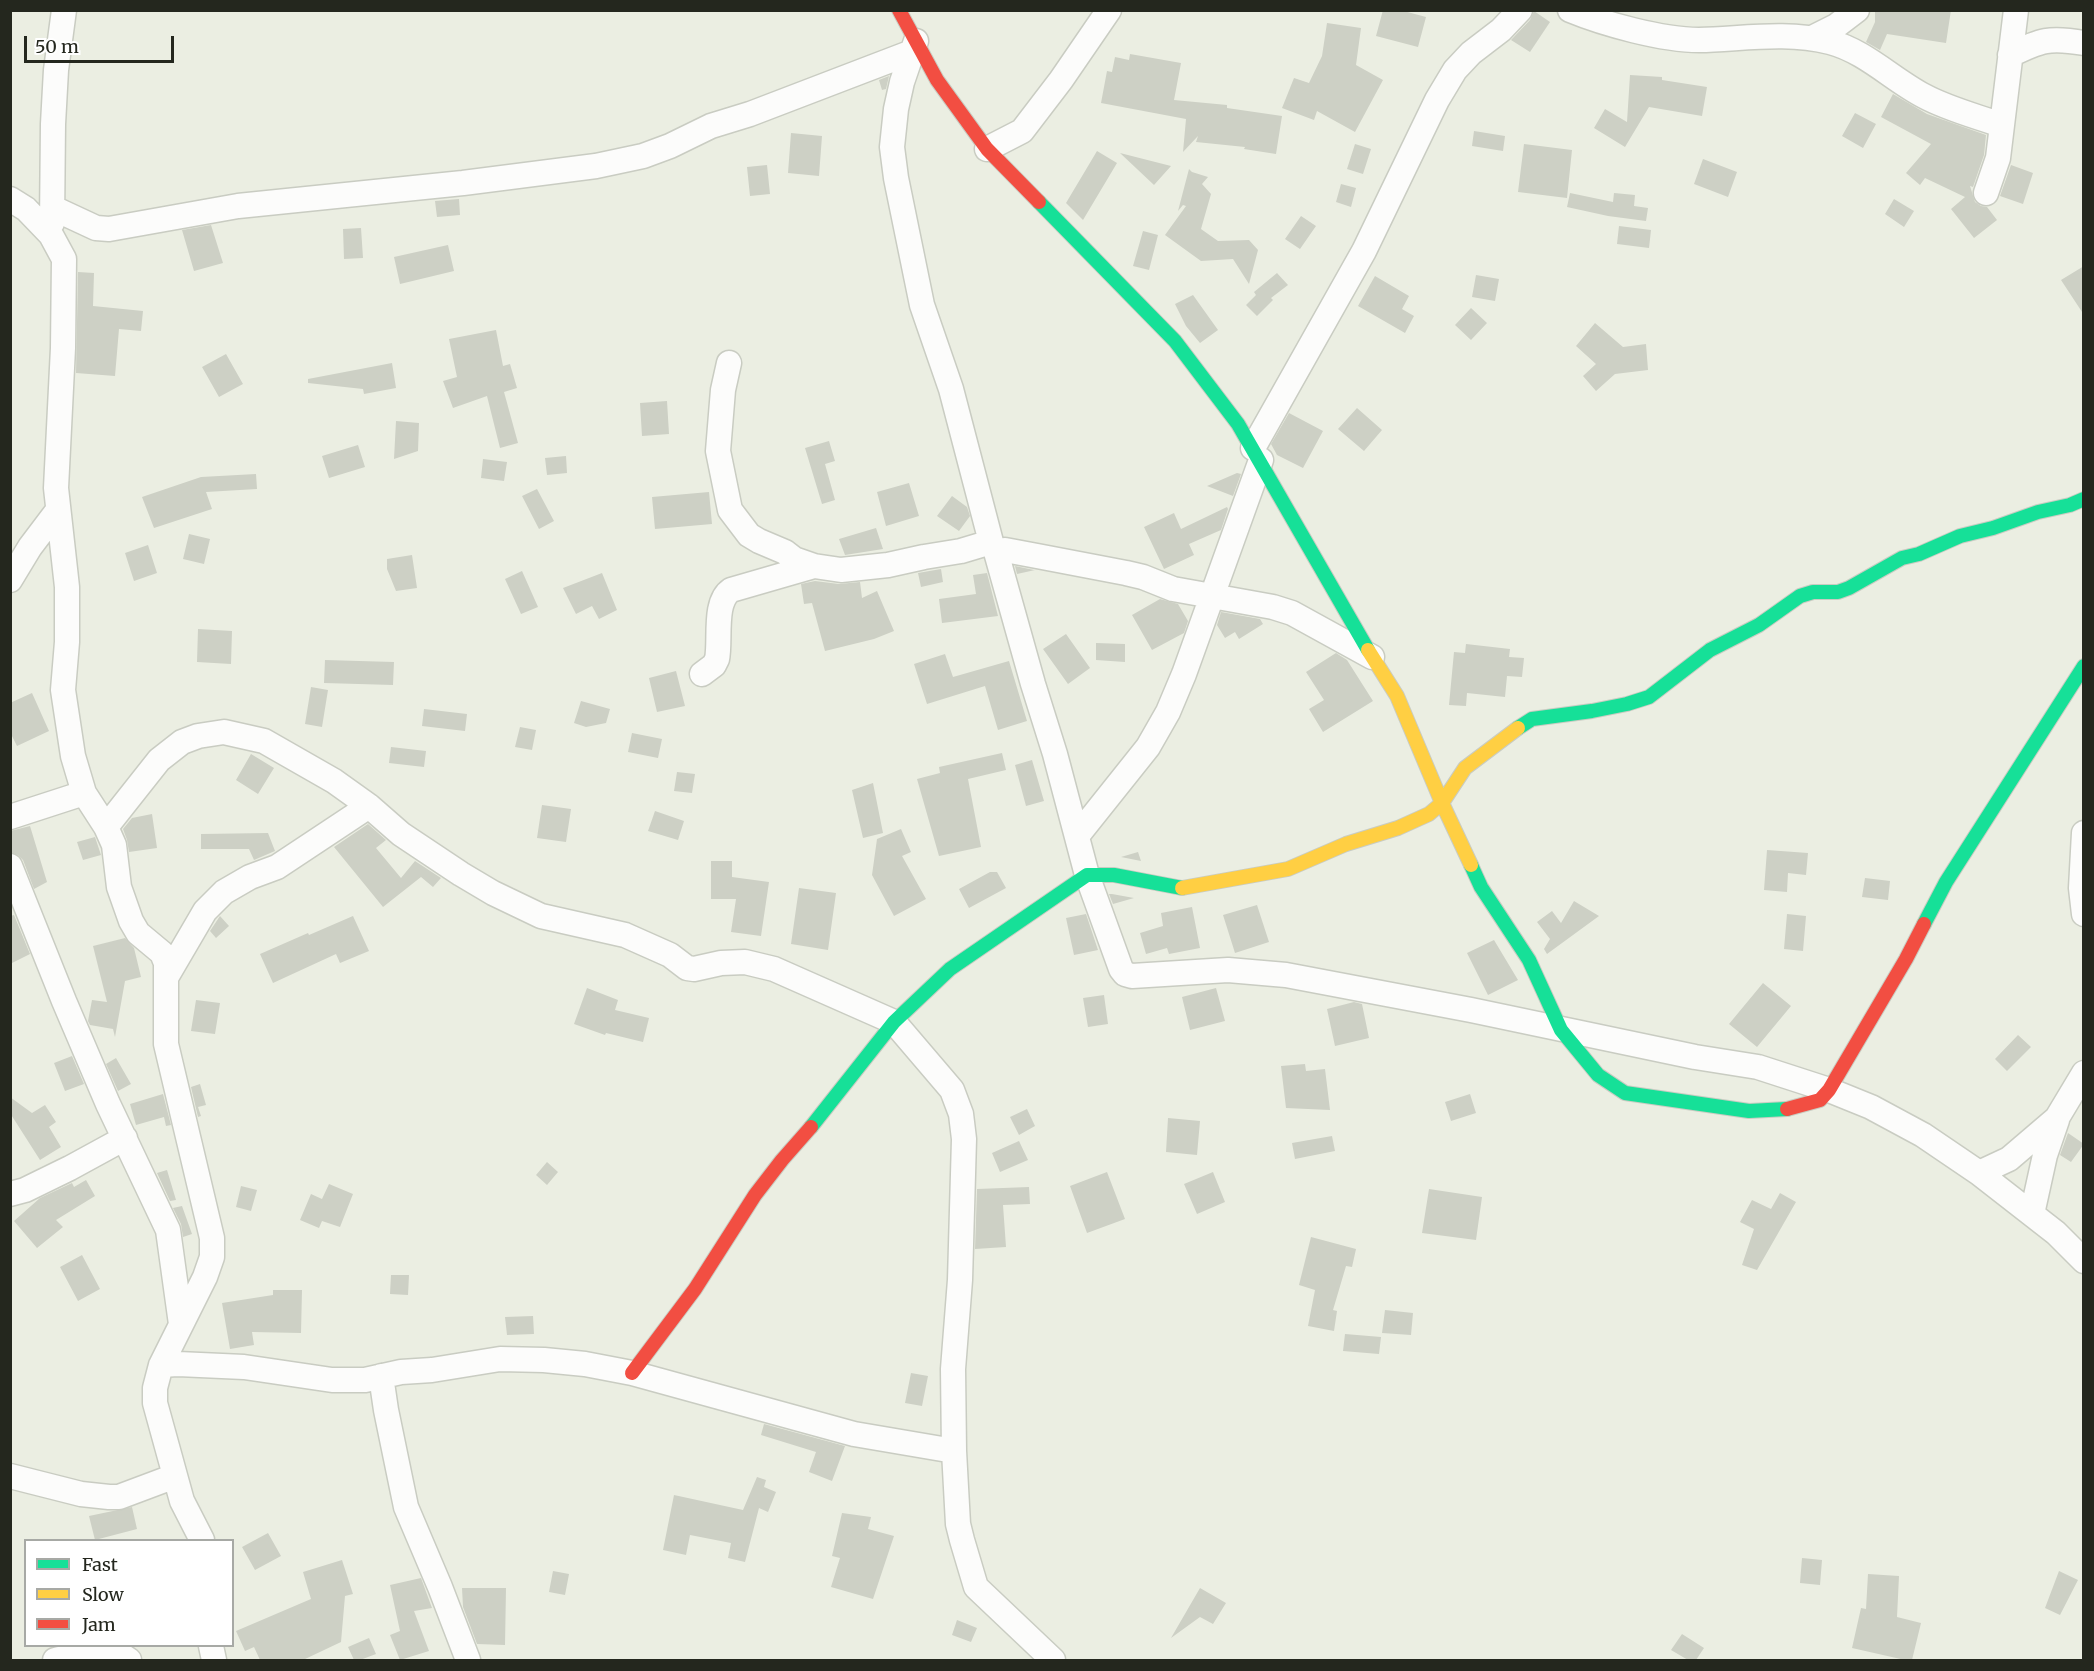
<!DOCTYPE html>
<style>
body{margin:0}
#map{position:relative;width:2094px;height:1671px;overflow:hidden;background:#ebeee2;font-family:Merriweather,serif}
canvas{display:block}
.frame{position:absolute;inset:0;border:12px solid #24271e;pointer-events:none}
.legend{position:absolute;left:24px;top:1539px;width:210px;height:108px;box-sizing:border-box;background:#fff;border:2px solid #a7a9a5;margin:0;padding:8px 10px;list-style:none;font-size:18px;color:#24271e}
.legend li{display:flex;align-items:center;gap:12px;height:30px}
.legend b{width:30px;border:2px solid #a7a9a5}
.scale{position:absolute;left:24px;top:36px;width:150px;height:27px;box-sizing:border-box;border:3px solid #24271e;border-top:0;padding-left:8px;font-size:18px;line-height:21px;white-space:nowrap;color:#24271e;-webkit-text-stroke:4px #fff;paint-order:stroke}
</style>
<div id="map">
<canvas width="2094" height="1671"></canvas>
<div class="frame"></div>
<ul class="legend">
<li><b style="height:8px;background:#16e098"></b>Fast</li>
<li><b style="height:8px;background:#ffcf43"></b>Slow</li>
<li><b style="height:8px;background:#f24e42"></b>Jam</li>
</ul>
<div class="scale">50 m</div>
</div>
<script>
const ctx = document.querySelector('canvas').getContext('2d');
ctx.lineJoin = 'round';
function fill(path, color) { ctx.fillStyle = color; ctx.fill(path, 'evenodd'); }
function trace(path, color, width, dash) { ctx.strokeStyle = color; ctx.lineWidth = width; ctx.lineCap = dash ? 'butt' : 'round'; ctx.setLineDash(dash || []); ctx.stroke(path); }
fill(new Path2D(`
 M1383,10H1400L1426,17L1418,47L1376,36Z
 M1875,10H1951L1946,43L1887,34L1880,50L1866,42L1875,22Z
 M1534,11L1550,22L1530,52L1511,40L1530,20Z
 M1327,23L1361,28L1356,65L1383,80L1355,132L1317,111L1314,120L1282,108L1294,78L1309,83L1322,56Z
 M1130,54L1181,63L1174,100L1227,105V108L1282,116L1276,154L1244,149L1245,147L1196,142L1198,136L1183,152L1186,119L1101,103L1107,71L1112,72L1115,57L1129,60Z
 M1630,75L1662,77V80L1707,87L1702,116L1649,107L1625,147L1594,128L1605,109L1627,122Z
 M889,76L886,89L882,90L879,80Z
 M1893,94L1927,114L1986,135L1984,155L1973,187L1970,186L1975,202L1981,206L1987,207L1997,220L1974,238L1951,209L1965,197L1925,178L1920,185L1906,173L1931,144L1881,117Z
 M1855,113L1876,124L1863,148L1842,136Z
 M1474,131L1505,136L1503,151L1472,146Z
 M791,133L822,136L819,176L788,173Z
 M1355,144L1371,149L1363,174L1347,169Z
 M1524,144L1572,150L1567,198L1518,192Z
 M1097,151L1117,163L1083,220L1066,203Z
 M1120,153L1171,166L1154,185Z
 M1703,159L1737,172L1728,197L1694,184Z
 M767,165L770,194L750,196L747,167Z
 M2011,165L2033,173L2023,204L2000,196Z
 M1189,169L1192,172L1208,177L1202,184L1211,194L1201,229L1218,241L1249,240L1258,250L1249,284L1233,259L1201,261L1165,235L1186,206L1183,205L1178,211Z
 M1341,184L1356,188L1351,207L1336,202Z
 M1570,193L1613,202L1614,193L1635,195L1634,206L1648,208L1646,221L1608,216L1567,207Z
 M459,199L460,215L437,217L435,201Z
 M1894,199L1914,211L1904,227L1885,214Z
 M1301,216L1316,226L1300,249L1285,239Z
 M211,225L223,263L194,271L182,230Z
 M1619,226L1651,230L1649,248L1617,244Z
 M361,228L363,258L344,259L343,229Z
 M1143,231L1158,235L1149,270L1133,266Z
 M448,245L454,271L400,284L394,257Z
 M2084,266V315L2061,280Z
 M78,272L94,273L93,306L143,311L141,331L119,329L115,376L76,373Z
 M1277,273L1288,285L1271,298L1273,300L1257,316L1246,305L1256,295L1254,292Z
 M1476,275L1499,279L1495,301L1472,297Z
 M1375,276L1409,296L1402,309L1414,316L1405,333L1358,306Z
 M1193,295L1218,330L1200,343L1186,326L1175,304Z
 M1471,308L1487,323L1471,340L1455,325Z
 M1595,323L1623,347L1646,344L1648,370L1615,374L1596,391L1583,376L1596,364L1576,346Z
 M496,330L503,366L510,364L517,388L504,392L518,443L500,448L487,396L453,408L443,381L457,377L449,339Z
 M226,354L243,384L219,397L202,367Z
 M392,363L396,388L364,394L363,389L308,383V379Z
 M667,401L669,434L642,436L640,403Z
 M1357,408L1382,430L1364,451L1338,429Z
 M1289,413L1323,431L1303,468L1277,455L1271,444Z
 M396,421L419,423L418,451L394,459Z
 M829,441L835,461L825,464L835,500L822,504L805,448Z
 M358,445L365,467L329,478L322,456Z
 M566,456L567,473L547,475L545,458Z
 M483,459L507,462L504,481L481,478Z
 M1237,473L1241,474L1233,496L1207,486Z
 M256,474L257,489L206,492L212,509L154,528L142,497L201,477Z
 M909,483L919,516L886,526L877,492Z
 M537,489L554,521L539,529L522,496Z
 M709,492L712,524L655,529L652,497Z
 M952,496L967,507L970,516L959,531L937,516Z
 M1227,507L1228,509L1221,530L1189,544L1194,555L1164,569L1144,527L1174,513L1181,529Z
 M876,528L883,549L845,555L839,539Z
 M189,534L210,539L204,564L183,559Z
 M148,545L157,573L134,581L125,553Z
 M412,555L417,588L396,591L387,569V559Z
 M1015,566L1034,570H1035L1017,574Z
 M941,569L943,582L921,587L918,573Z
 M522,571L538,607L521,614L505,579Z
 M602,573L617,610L599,619L592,606L576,614L563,588Z
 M987,573L998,616L942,623L939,599L976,594L973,575Z
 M815,581L839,584L860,582L862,598L877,591L894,631L874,639L825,651L812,603L804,604L801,584Z
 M1160,599L1178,604L1188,621L1184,633L1152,650L1132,615Z
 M1221,612L1260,619L1263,624L1239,639L1235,632L1225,638L1217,625Z
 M198,629L232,631L231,664L197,662Z
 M1066,634L1090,668L1068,684L1043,649Z
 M1096,643L1125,644V662L1096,660Z
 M1466,644L1510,649L1509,657L1524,658L1522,677L1507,676L1505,697L1467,693L1466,706L1449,705L1454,652L1465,653Z
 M1336,653L1347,660L1373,701L1323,732L1309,709L1324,700L1306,672Z
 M945,654L953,677L1009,661L1027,721L998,730L985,686L927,704L914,664Z
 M325,660L394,662L393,685L324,683Z
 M676,671L685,706L657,712L649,678Z
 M311,687L328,690L322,727L305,724Z
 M32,693L49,731L17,746L10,732V703Z
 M581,701L610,709L606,723L586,727L574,723Z
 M424,709L467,714L465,731L422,726Z
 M520,727L536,730L532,750L515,747Z
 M632,733L662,739L658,758L628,752Z
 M391,747L426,751L424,767L389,763Z
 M1002,753L1006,770L968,779L981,847L939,856L917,779L940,773L939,767Z
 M251,754L274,768L258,794L236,780Z
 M1032,760L1044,801L1026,806L1015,765Z
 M677,772L695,774L692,793L674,791Z
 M873,783L883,833L863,838L852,790Z
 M542,805L571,809L566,842L537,838Z
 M655,811L684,821L678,840L648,831Z
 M152,814L157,848L129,852L127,840L123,829L132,818Z
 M368,824L386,840L376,848L401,878L415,861L441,878L433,887L421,877L383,907L334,847Z
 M30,826L47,882L34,889L23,860L18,855L10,852V831Z
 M901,829L911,852L902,856L926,899L894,916L872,875L877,839Z
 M268,833L275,851L254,860L249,849H201V834Z
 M95,837L101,855L83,860L77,842Z
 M1767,850L1808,853L1806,875L1788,873L1787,892L1764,890Z
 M1138,852L1141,861L1121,857Z
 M711,861H732V877L769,882L761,936L731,932L736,899H711Z
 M990,872H997L1006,888L969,908L959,889Z
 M1865,878L1890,881L1888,900L1862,897Z
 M799,888L836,893L828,950L791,944Z
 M1109,894H1112L1134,898L1113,904Z
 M1574,901L1599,916L1547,954L1544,949L1550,939L1537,922L1552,911L1561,923Z
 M1257,905L1269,942L1235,953L1223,915Z
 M1192,907L1200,948L1169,954L1167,948L1146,954L1140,933L1163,926L1161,913Z
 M1086,914L1098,950L1074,955L1066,918Z
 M1787,914L1806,916L1803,951L1784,949Z
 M14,915L30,954L10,964V916Z
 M220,916L229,926L216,938L210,931Z
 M353,916L369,951L340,963L336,954L273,983L260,954L308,933L309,935Z
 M125,938L134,948L141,977L125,981L115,1037L113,1029L90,1025L88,1021L92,1000L107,1002L93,946Z
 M1494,940L1518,980L1488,995L1467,953Z
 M1763,983L1791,1006L1757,1047L1729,1024Z
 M587,988L618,1000L615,1010L649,1018L643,1042L606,1033L605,1035L574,1024Z
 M1216,988L1225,1021L1190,1030L1182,997Z
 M1104,995L1108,1024L1088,1027L1083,998Z
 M196,1000L220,1003L215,1034L191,1031Z
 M1354,1002L1362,1004L1369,1038L1335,1046L1327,1009Z
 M2018,1035L2031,1047L2007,1071L1995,1059Z
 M72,1056L84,1084L65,1091L54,1063Z
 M116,1058L131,1084L118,1091L106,1064Z
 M1305,1064L1306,1071L1325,1069L1330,1110L1286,1108L1281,1066Z
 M200,1084L206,1105L198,1107L201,1116L198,1117L191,1087Z
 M163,1094L171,1125L166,1126L164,1117L136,1125L130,1104Z
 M1470,1094L1476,1113L1451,1121L1445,1102Z
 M10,1097L32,1113L45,1105L56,1122L49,1127L61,1147L40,1160L10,1113Z
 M1027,1109L1035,1126L1019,1135L1010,1117Z
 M1168,1118L1200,1121L1197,1155L1166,1152Z
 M2068,1133L2084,1144L2071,1162L2060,1155Z
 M1332,1136L1335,1151L1295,1159L1292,1143Z
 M1019,1141L1028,1160L1000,1172L992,1153Z
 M547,1162L558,1172L547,1185L536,1175Z
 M167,1170L176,1200L170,1201L157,1173Z
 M1107,1172L1125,1219L1087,1233L1070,1186Z
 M1213,1172L1225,1202L1197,1214L1184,1184Z
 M86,1180L95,1196L56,1220L63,1227L37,1248L14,1221L40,1198L72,1183L74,1187Z
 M329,1184L353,1194L340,1227L322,1221L319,1228L300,1220L311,1194L322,1199Z
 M241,1186L257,1190L251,1211L236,1207Z
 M1029,1187L1030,1204L1003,1205L1006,1247L975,1249L977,1189Z
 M1429,1189L1482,1197L1476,1240L1422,1233Z
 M1780,1193L1796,1202L1757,1270L1742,1265L1754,1229L1740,1222L1752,1200L1771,1209Z
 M182,1206L192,1234L183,1237L181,1224L173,1208Z
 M1311,1237L1356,1249L1352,1267L1346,1266L1333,1310L1337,1311L1334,1331L1308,1326L1315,1290L1299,1285Z
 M82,1255L100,1289L78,1301L60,1267Z
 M391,1275H409L408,1295L390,1294Z
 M273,1290H302L301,1333L252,1332L254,1345L230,1349L222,1303L273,1295Z
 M1385,1310L1413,1313L1411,1335L1382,1333Z
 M533,1316L534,1334L507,1335L505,1317Z
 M1345,1334L1381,1337L1379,1354L1343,1351Z
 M911,1373L928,1376L922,1406L905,1403Z
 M764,1424L845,1446L832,1481L809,1472L816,1452L761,1435Z
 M757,1477L766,1480L764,1487L776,1492L768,1512L759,1508L745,1562L728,1558L731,1543L690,1535L686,1555L663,1550L674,1495L743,1510Z
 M132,1507L137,1529L95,1540L89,1516Z
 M842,1513L871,1517L868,1529L894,1536L873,1599L831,1587L840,1558L832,1556Z
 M268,1533L281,1556L255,1570L242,1547Z
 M1802,1558L1822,1560L1820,1585L1800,1583Z
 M342,1560L353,1594L345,1596L341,1642L303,1660H260L254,1647L245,1651L236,1631L311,1599L303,1572Z
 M553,1571L569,1574L565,1595L549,1592Z
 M2059,1571L2078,1580L2060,1615L2045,1608Z
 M1868,1574L1899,1576L1897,1617L1921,1623L1912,1660H1905L1852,1648L1861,1608L1866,1609Z
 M421,1578L432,1608L414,1611L429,1651L400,1660L390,1635L400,1631L390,1585Z
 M462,1588H506L505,1645L477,1644L463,1607Z
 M1200,1588L1226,1603L1213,1624L1200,1617L1171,1638Z
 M957,1620L977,1628L971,1642L952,1635Z
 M1682,1634L1704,1648L1696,1660H1688L1671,1650Z
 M369,1638L376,1654L360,1660H354L348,1647Z`), '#cdd0c5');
const street = new Path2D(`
 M1570,10C1604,24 1662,40 1699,40C1743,39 1786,31 1830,42C1865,51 1893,80 1924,96C1948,109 1976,116 2001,125
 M1812,38L1836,26L1857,10
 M916,41L902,82L896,109L892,147L896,178L922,305L951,389L991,542L996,552L1033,684L1055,754L1087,875L1121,969L1125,974L1132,976L1228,970L1286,975L1471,1010L1695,1057L1758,1067L1829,1090L1871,1107L1923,1135L1979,1173L2056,1233L2084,1261
 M2010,55C2041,40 2049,37 2084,43
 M987,149L1022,131L1061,80L1109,10
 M1986,193L1998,158L2016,10
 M10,199L26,209L51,235L64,259L63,348L56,488L67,587V642L63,690L73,756L84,793L106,827L114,845L119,887L131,921L138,933L162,953L166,963V1044L212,1238V1257L205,1277L161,1365L155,1388V1403L182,1501L202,1540
 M53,208L96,228L109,229L238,206L463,183L596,166L643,156L670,146L711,126L750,114L912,52
 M52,223L53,124L56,70L64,10
 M729,363L723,390L718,451L730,510L749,535L759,541L785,552L794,559L814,566
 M1253,448L1364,251L1437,100L1455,70L1471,53L1501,30L1520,10
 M996,552L1005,550L1037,556L1126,573L1143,577L1173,589L1273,607L1292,613L1372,657
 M10,580L30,547L58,510
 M702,674L714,665L717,659C721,641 713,602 731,590L814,566L841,570L888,565L924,557L961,551L991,542
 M10,817L84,793
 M106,827L159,760L182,742L198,736L224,732L264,741L334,781L369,806L401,834L461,874L493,893L541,916L625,935L670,955L687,968L694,969L721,963L745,962L774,969L894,1022L952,1090L961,1114L964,1139L960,1280L953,1369L954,1451L958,1524L962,1540L976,1587L1053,1660
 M2084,833L2081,888L2084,914
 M1077,836L1148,747L1168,712L1184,674L1261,460
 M10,866L64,1001L108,1104L168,1230L181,1324
 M167,976L205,911L224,892L250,877L277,867L369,806
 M1979,1173L2009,1159L2057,1118L2084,1073
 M10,1194L25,1190L70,1168L125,1138
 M2032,1214L2045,1155L2057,1120
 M161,1365L178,1364L244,1367L332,1380H365L401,1372L432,1370L500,1359L544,1360L585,1364L632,1373L854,1434L954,1451
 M381,1376L386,1410L406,1507L440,1587L468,1660
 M10,1476L81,1494L109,1497H119L175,1476
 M211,1646L214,1660
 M55,1660C76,1656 111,1645 129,1660`);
const fast = new Path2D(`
 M1039,202L1175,341L1238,424L1368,650
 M1518,728L1532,719L1592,711L1627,704L1649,697L1710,650L1759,625L1800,596L1813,592H1838L1849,588L1902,558L1919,554L1960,536L1993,528L2038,512L2070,505L2084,499
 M1471,865L1481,887L1529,960L1561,1030L1598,1075L1625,1093L1749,1111L1787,1109
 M1924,924L1946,882L2084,666
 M811,1127L894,1022L950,969L1087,875H1114L1182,888`);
const slow = new Path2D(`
 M1368,650L1397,696L1442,803L1471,865
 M1182,888L1288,869L1346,844L1398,828L1429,814L1442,803L1465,768L1518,728`);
const jam = new Path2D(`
 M899,10L937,80L987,149L1039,202
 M1787,1109L1820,1100L1829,1090L1906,959L1924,924
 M632,1373L695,1289L755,1195L782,1160L811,1127`);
trace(street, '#c9ccc2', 27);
trace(fast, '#c9ccc2', 16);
trace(slow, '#c9ccc2', 16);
trace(jam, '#c9ccc2', 16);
trace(street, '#fcfcfb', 24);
trace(fast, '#16e098', 14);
trace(slow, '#ffcf43', 14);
trace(jam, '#f24e42', 14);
</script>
